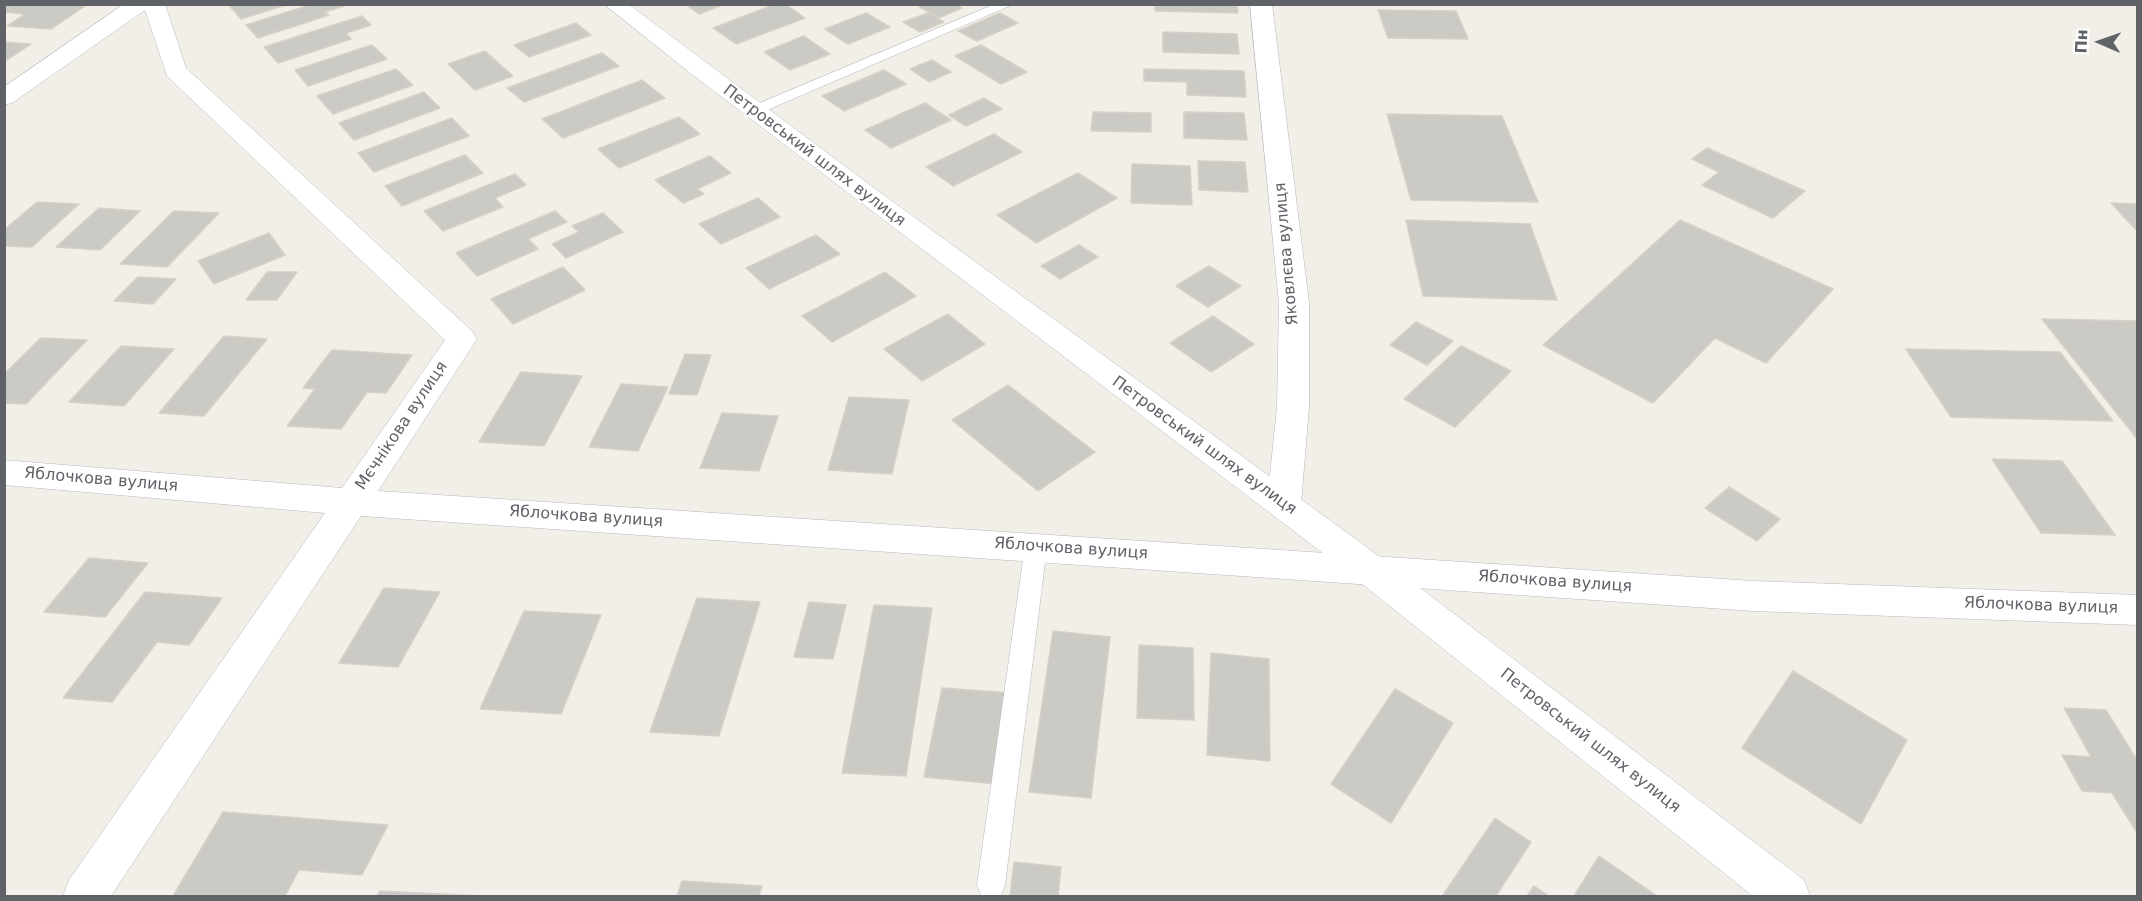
<!DOCTYPE html>
<meta charset="utf-8">
<style>
body{margin:0}
#map{position:relative;width:2142px;height:901px;overflow:hidden;background:#f1efe8;font-family:"DejaVu Sans",sans-serif}
canvas{display:block}
.frame{position:absolute;inset:0;border:6px solid #5f6368;pointer-events:none}
.north{position:absolute;left:2070px;top:12px;width:60px;height:60px;-webkit-text-stroke:4px #fff;paint-order:stroke;rotate:272deg;font-size:16px;font-weight:700;line-height:24px;text-align:center;color:#5f6368}
.north::after{content:'';display:block;margin:auto;width:21px;height:27px;background:#5f6368;clip-path:polygon(50% 0,100% 100%,50% 72%,0 100%)}
</style>
<div id="map">
<canvas width="2142" height="901"></canvas>
<div class="frame"></div>
<div class="north">Пн</div>
</div>
<script>
const ctx = document.querySelector('canvas').getContext('2d');
ctx.lineJoin = 'round';
function fill(path, color) { ctx.fillStyle = color; ctx.fill(path, 'evenodd'); }
function trace(path, color, width, dash) { ctx.strokeStyle = color; ctx.lineWidth = width; ctx.lineCap = dash ? 'butt' : 'round'; ctx.setLineDash(dash || []); ctx.stroke(path); }
function drawText(font, color, halo, rows, align = 'center') {
  ctx.font = font + ' "DejaVu Sans",sans-serif'; ctx.lineWidth = 4.5; ctx.setLineDash([]); ctx.textBaseline = 'middle'; ctx.strokeStyle = halo; ctx.fillStyle = color; for (const [text, x, y, turn = 0] of rows) {
    ctx.save(); ctx.translate(x, y); ctx.rotate((+turn || 0) * Math.PI / 180); ctx.textAlign = isNaN(turn) ? turn : align; if (halo) ctx.strokeText(text, 0, 0); ctx.fillText(text, 0, 0); ctx.restore();
  }
}
const building = new Path2D(`
 M4,4H68L85,6L51,29L7,26L25,14L4,12Z
 M228,4H289L241,19Z
 M313,4L344,6L325,12L329,15L258,38L246,25Z
 M685,4H725L699,14Z
 M776,4H785L805,18L736,44L713,28Z
 M915,4H956L962,8L938,18Z
 M1155,4H1237L1238,13L1155,11Z
 M1378,10L1456,11L1468,39L1388,38Z
 M866,13L890,27L848,44L825,29Z
 M928,13L944,22L920,32L903,22Z
 M1000,13L1018,23L977,41L958,31Z
 M362,16L371,25L346,33L351,39L278,63L264,47Z
 M576,23L591,35L529,57L514,45Z
 M1163,32L1237,34L1239,54L1163,52Z
 M804,36L830,54L790,70L764,52Z
 M4,42L31,44L4,62Z
 M372,45L387,59L308,86L295,70Z
 M981,45L1027,72L1001,84L955,56Z
 M485,51L513,76L475,90L448,64Z
 M602,53L619,66L524,102L507,88Z
 M932,60L951,72L929,82L910,69Z
 M396,69L413,85L333,114L317,96Z
 M1144,69L1244,71L1246,97L1187,95V82L1144,81Z
 M884,70L906,84L844,111L822,96Z
 M642,80L665,98L563,138L542,119Z
 M424,92L440,108L354,140L339,123Z
 M984,98L1002,109L966,126L949,115Z
 M925,103L951,120L891,148L865,130Z
 M1093,112L1151,113V132L1091,131Z
 M1184,112L1244,113L1247,140L1184,138Z
 M1387,114L1502,116L1538,202L1411,200Z
 M679,117L700,134L619,168L598,149Z
 M452,118L469,136L374,172L358,153Z
 M994,134L1022,152L953,186L926,167Z
 M1707,148L1805,191L1773,218L1702,185L1719,172L1692,159Z
 M465,155L483,173L402,206L385,186Z
 M710,156L731,173L697,189L704,194L683,203L655,180Z
 M1198,161L1245,162L1248,192L1199,190Z
 M1132,164L1190,166L1192,205L1131,203Z
 M1078,173L1117,198L1036,243L997,215Z
 M515,174L526,185L495,198L503,207L443,231L424,211Z
 M758,198L780,217L721,244L699,224Z
 M37,202L79,204L32,247L4,246V230Z
 M2111,203L2138,204V232Z
 M99,208L140,211L100,250L56,247Z
 M174,211L219,213L167,267L120,264Z
 M555,211L567,222L528,239L538,249L477,276L456,253Z
 M603,213L623,232L566,258L552,244L579,232L572,226Z
 M1406,220L1530,224L1557,300L1423,296Z
 M1680,220L1833,289L1766,363L1715,338L1653,403L1543,345Z
 M269,233L285,255L214,284L198,261Z
 M816,235L840,254L769,289L746,268Z
 M1079,245L1098,257L1060,279L1041,266Z
 M1209,266L1241,286L1208,307L1176,286Z
 M563,267L585,290L513,324L491,299Z
 M267,272H297L277,300H246Z
 M885,272L916,296L832,342L802,316Z
 M138,277L176,279L153,304L114,301Z
 M948,314L985,344L922,381L884,349Z
 M1213,316L1254,344L1211,372L1170,343Z
 M2042,319L2138,321V440Z
 M1416,322L1453,341L1427,365L1390,345Z
 M224,336L267,339L204,416L159,413Z
 M41,338L87,340L26,404L4,403V374Z
 M121,346L174,349L124,406L69,402Z
 M1461,346L1511,371L1455,427L1404,399Z
 M1906,349L2060,352L2113,421L1951,417Z
 M332,350L412,355L386,393L367,392L341,429L287,426L315,389L303,388Z
 M685,354L711,355L697,395L669,394Z
 M521,372L582,376L544,446L479,442Z
 M621,384L668,387L638,451L589,447Z
 M1008,385L1095,452L1038,491L952,420Z
 M849,397L909,400L892,474L828,470Z
 M722,413L778,416L759,471L700,468Z
 M1992,459L2062,461L2115,535L2041,533Z
 M1729,487L1780,519L1757,541L1705,508Z
 M89,558L148,563L105,617L44,612Z
 M384,588L440,592L398,667L339,663Z
 M145,592L222,598L189,645L157,642L112,702L63,698Z
 M697,598L760,602L719,736L650,732Z
 M809,602L846,605L833,659L794,657Z
 M874,605L932,608L906,776L842,773Z
 M524,611L601,615L561,714L480,709Z
 M1053,631L1110,637L1091,798L1029,792Z
 M1139,645L1193,648L1194,720L1137,718Z
 M1211,653L1269,659L1270,761L1207,755Z
 M1793,671L1907,740L1861,824L1742,748Z
 M942,688L1012,693L997,784L924,777Z
 M1395,689L1453,723L1391,823L1331,784Z
 M2064,708L2106,710L2135,757L2138,758V834L2112,793L2082,791L2062,755L2091,757Z
 M223,812L388,825L362,875L299,870L285,896H173Z
 M1495,818L1531,842L1496,896H1446L1443,895Z
 M1599,856L1657,896H1574Z
 M1014,862L1061,867L1058,896H1010Z
 M682,881L762,886L759,896H677Z
 M1534,886L1549,896H1527Z
 M380,891L482,896H377Z`);
fill(building, '#cccac5');
trace(building, '#d6d1c6', 1.5);
const lane = new Path2D(`
 M995,4H1014L758,114H748L745,111L748,108Z
 M1036,537L1044,540L1047,546L1005,885L1001,895H981L977,885L1025,546L1028,540Z`);
const street = new Path2D(`
 M124,4H165L186,68L473,332L477,339L378,491L1754,581L2138,595V625L1754,611L361,516L111,896H63L69,880L325,513L4,485V460L342,488L445,340L167,76L145,10L12,103L4,105V87Z
 M1250,4H1272L1309,303V407L1301,504L1296,513L1284,517L1272,513L1267,504L1277,407L1279,303Z`);
const secondary = new Path2D(`
 M604,4H628L874,188L1361,543L1804,880L1810,896H1753L1336,563L689,72Z`);
trace(lane, '#b5b8bc', 1);
trace(street, '#b5b8bc', 1);
trace(secondary, '#b6babf', 1);
fill(lane, '#fff');
fill(street, '#fff');
fill(secondary, '#fff');
drawText('16px', '#5f6368', '#fff', [
 ["Петровський шлях вулиця",814,156,37],
 ["Яковлєва вулиця",1287,254,-95],
 ["Мєчнікова вулиця",402,426,-56],
 ["Петровський шлях вулиця",1204,446,36],
 ["Яблочкова вулиця",101,480,5],
 ["Яблочкова вулиця",586,517,4],
 ["Яблочкова вулиця",1071,549,4],
 ["Яблочкова вулиця",1555,582,4],
 ["Яблочкова вулиця",2041,606,2],
 ["Петровський шлях вулиця",1590,741,38]
]);
</script>
